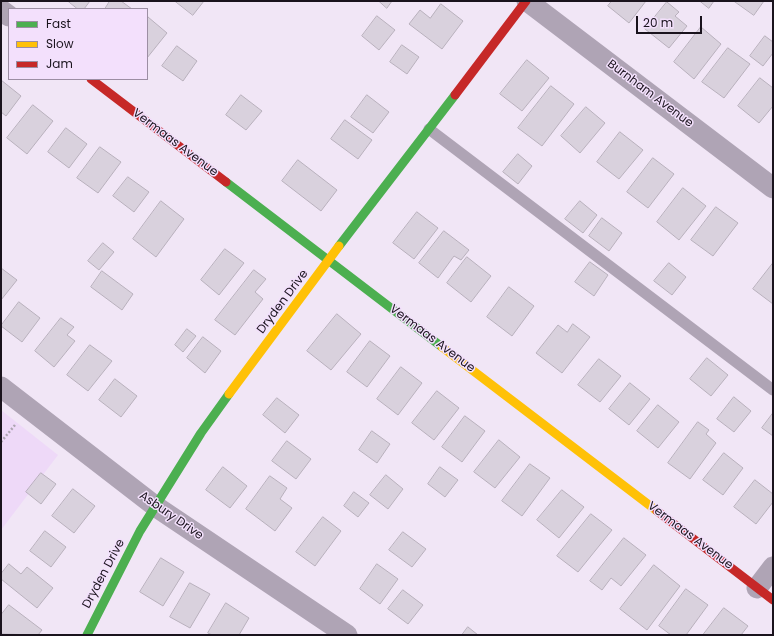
<!DOCTYPE html>
<style>
body{margin:0}
#map{position:relative;width:774px;height:636px;overflow:hidden;background:#f1e6f6;font-family:Poppins,sans-serif}
canvas{display:block}
.frame{position:absolute;inset:0;border:2px solid #1a131d;pointer-events:none}
.legend{position:absolute;left:8px;top:8px;width:140px;height:72px;box-sizing:border-box;background:#f3e0fc;border:1px solid #9c8ea3;margin:0;padding:5px 7px;list-style:none;font-size:12px;color:#1a131d}
.legend li{display:flex;align-items:center;gap:8px;height:20px}
.legend b{width:20px;border:1px solid #9c8ea3}
.scale{position:absolute;left:636px;top:16px;width:66px;height:18px;box-sizing:border-box;border:2px solid #1a131d;border-top:0;padding-left:5px;font-size:12px;line-height:14px;white-space:nowrap;color:#1a131d;-webkit-text-stroke:3px #f3e0fc;paint-order:stroke}
</style>
<div id="map">
<canvas width="774" height="636"></canvas>
<div class="frame"></div>
<ul class="legend">
<li><b style="height:5px;background:#4caf50"></b>Fast</li>
<li><b style="height:5px;background:#ffc107"></b>Slow</li>
<li><b style="height:5px;background:#c62828"></b>Jam</li>
</ul>
<div class="scale">20 m</div>
</div>
<script>
const ctx = document.querySelector('canvas').getContext('2d');
ctx.lineJoin = 'round';
function fill(path, color) { ctx.fillStyle = color; ctx.fill(path, 'evenodd'); }
function trace(path, color, width, dash) { ctx.strokeStyle = color; ctx.lineWidth = width; ctx.lineCap = dash ? 'butt' : 'round'; ctx.setLineDash(dash || []); ctx.stroke(path); }
function drawText(font, color, halo, rows, align = 'center') {
  ctx.font = font + ' Poppins,sans-serif'; ctx.lineWidth = 3; ctx.setLineDash([]); ctx.textBaseline = 'middle'; ctx.strokeStyle = halo; ctx.fillStyle = color; for (const [text, x, y, turn = 0] of rows) {
    ctx.save(); ctx.translate(x, y); ctx.rotate((+turn || 0) * Math.PI / 180); ctx.textAlign = isNaN(turn) ? turn : align; if (halo) ctx.strokeText(text, 0, 0); ctx.fillText(text, 0, 0); ctx.restore();
  }
}
fill(new Path2D(`
 M1,410L58,455L1,530Z`), '#eed9f8');
const building = new Path2D(`
 M68,1H90L84,9H78Z
 M110,1H121L132,9H105Z
 M175,1H204L193,15Z
 M379,1H392L387,8Z
 M612,1H646L629,23L608,6Z
 M700,1H714L709,8Z
 M734,1H764L754,15Z
 M667,2L679,12L675,16L687,26L669,48L645,29Z
 M441,4L463,21L442,49L409,24L420,10L430,18Z
 M377,16L395,30L379,50L362,36Z
 M148,17L167,33L147,58V18Z
 M701,27L721,44L694,79L674,62Z
 M765,36L773,42V53L763,66L750,56Z
 M402,45L419,57L407,74L390,62Z
 M177,46L197,61L183,81L162,66Z
 M728,48L750,64L724,98L702,82Z
 M527,60L549,78L522,111L500,94Z
 M760,78L773,88V106L759,123L738,106Z
 M1,80L21,96L6,116L1,112Z
 M551,86L574,104L542,146L518,128Z
 M241,95L262,111L246,130L226,115Z
 M367,95L389,112L373,133L351,117Z
 M33,105L53,121L27,154L7,138Z
 M586,107L605,123L580,153L561,136Z
 M345,120L372,140L358,159L331,139Z
 M66,128L87,144L69,168L48,152Z
 M620,132L643,150L619,179L597,162Z
 M100,147L121,162L98,193L77,178Z
 M518,154L532,166L518,184L503,172Z
 M653,158L674,174L648,208L627,192Z
 M298,160L337,190L321,211L282,181Z
 M128,177L149,192L134,212L113,196Z
 M683,188L706,206L679,240L657,222Z
 M161,201L184,219L156,257L133,239Z
 M580,201L597,215L583,233L565,219Z
 M716,207L738,223L713,256L691,240Z
 M417,212L438,228L414,259L393,243Z
 M602,218L622,233L609,251L589,236Z
 M444,231L469,250L461,260L454,256L438,278L419,263Z
 M103,243L114,252L99,270L88,261Z
 M225,249L244,263L219,295L201,280Z
 M467,257L491,276L471,302L447,283Z
 M590,262L608,275L594,296L575,282Z
 M669,263L686,277L672,295L654,281Z
 M773,263V304L753,289Z
 M1,268L17,280L1,300Z
 M254,270L266,279L255,292L263,299L235,335L215,320Z
 M102,271L133,294L122,310L91,287Z
 M509,287L534,306L512,336L487,317Z
 M19,302L40,318L22,342L1,326Z
 M337,314L361,334L331,370L307,351Z
 M61,318L74,327L67,335L75,341L54,367L35,351Z
 M573,324L590,337L562,373L536,353L558,325L567,332Z
 M187,329L196,336L183,352L175,345Z
 M203,337L221,351L205,373L187,358Z
 M370,341L390,356L367,387L347,372Z
 M90,345L112,361L88,391L67,375Z
 M707,358L728,375L711,396L690,379Z
 M599,359L621,376L600,402L578,385Z
 M401,367L422,383L398,415L377,399Z
 M115,379L137,396L121,417L99,400Z
 M630,383L650,399L629,425L609,409Z
 M437,391L459,408L434,440L412,423Z
 M734,397L751,411L734,432L717,419Z
 M277,398L299,415L285,433L263,415Z
 M658,405L679,422L658,448L637,431Z
 M773,413V436L762,428Z
 M465,416L485,431L462,462L442,447Z
 M698,422L709,430L706,434L716,443L690,479L668,463Z
 M372,431L390,444L377,463L359,450Z
 M499,440L520,457L495,488L474,472Z
 M287,441L311,459L296,479L272,461Z
 M724,453L743,468L723,495L703,480Z
 M530,464L550,478L522,516L502,501Z
 M223,467L247,486L230,508L206,490Z
 M440,467L458,480L445,497L428,484Z
 M41,473L56,484L41,504L26,492Z
 M386,475L403,489L388,509L370,495Z
 M270,476L287,488L280,499L292,508L275,531L246,509Z
 M755,480L773,494V502L756,524L734,507Z
 M73,489L95,506L74,533L52,516Z
 M562,490L584,507L559,538L537,520Z
 M354,492L369,503L358,517L344,506Z
 M591,514L612,530L578,572L557,556Z
 M323,517L341,531L315,566L296,552Z
 M45,531L66,547L51,567L30,551Z
 M403,532L426,549L412,567L389,550Z
 M624,538L646,555L621,586L611,578L602,590L590,581Z
 M161,558L184,572L163,606L140,592Z
 M9,564L21,574L27,567L53,588L37,608L1,579V574Z
 M377,564L398,579L380,604L360,589Z
 M654,565L680,586L647,630L620,609Z
 M190,583L210,594L190,628L170,617Z
 M686,589L708,605L686,635H671L659,626Z
 M403,590L423,605L408,624L388,609Z
 M226,603L249,618L239,635H212L208,633Z
 M9,605L42,630L38,635L1,634V615Z
 M724,608L748,626L741,635H703Z
 M468,627L478,635H462Z`);
fill(building, '#d9d1dd');
trace(building, '#b8b0bc', 1);
trace(new Path2D(`
 M1,442L15,425`), '#ada5b1', 2.5, [2, 2]);
trace(new Path2D(`
 M429,129L773,390`), '#afa4b5', 11);
trace(new Path2D(`
 M527,1L773,188
 M1,10L9,16
 M1,387L155,506L347,635
 M757,588L773,567`), '#afa4b5', 21);
trace(new Path2D(`
 M226,182L442,347
 M339,246L455,95
 M87,635L140,531L201,433L229,394`), '#4caf50', 9);
trace(new Path2D(`
 M442,347L657,511
 M229,394L339,246`), '#ffc107', 9);
trace(new Path2D(`
 M91,79L226,182
 M455,95L526,1
 M657,511L773,600`), '#c62828', 9);
drawText('12px', '#1a131d', '#f3e0fc', [
 ["Burnham Avenue",650,94,37],
 ["Vermaas Avenue",175,143,37],
 ["Dryden Drive",283,302,-53],
 ["Vermaas Avenue",432,339,37],
 ["Asbury Drive",171,516,35],
 ["Vermaas Avenue",690,536,37],
 ["Dryden Drive",104,574,-62]
]);
</script>
